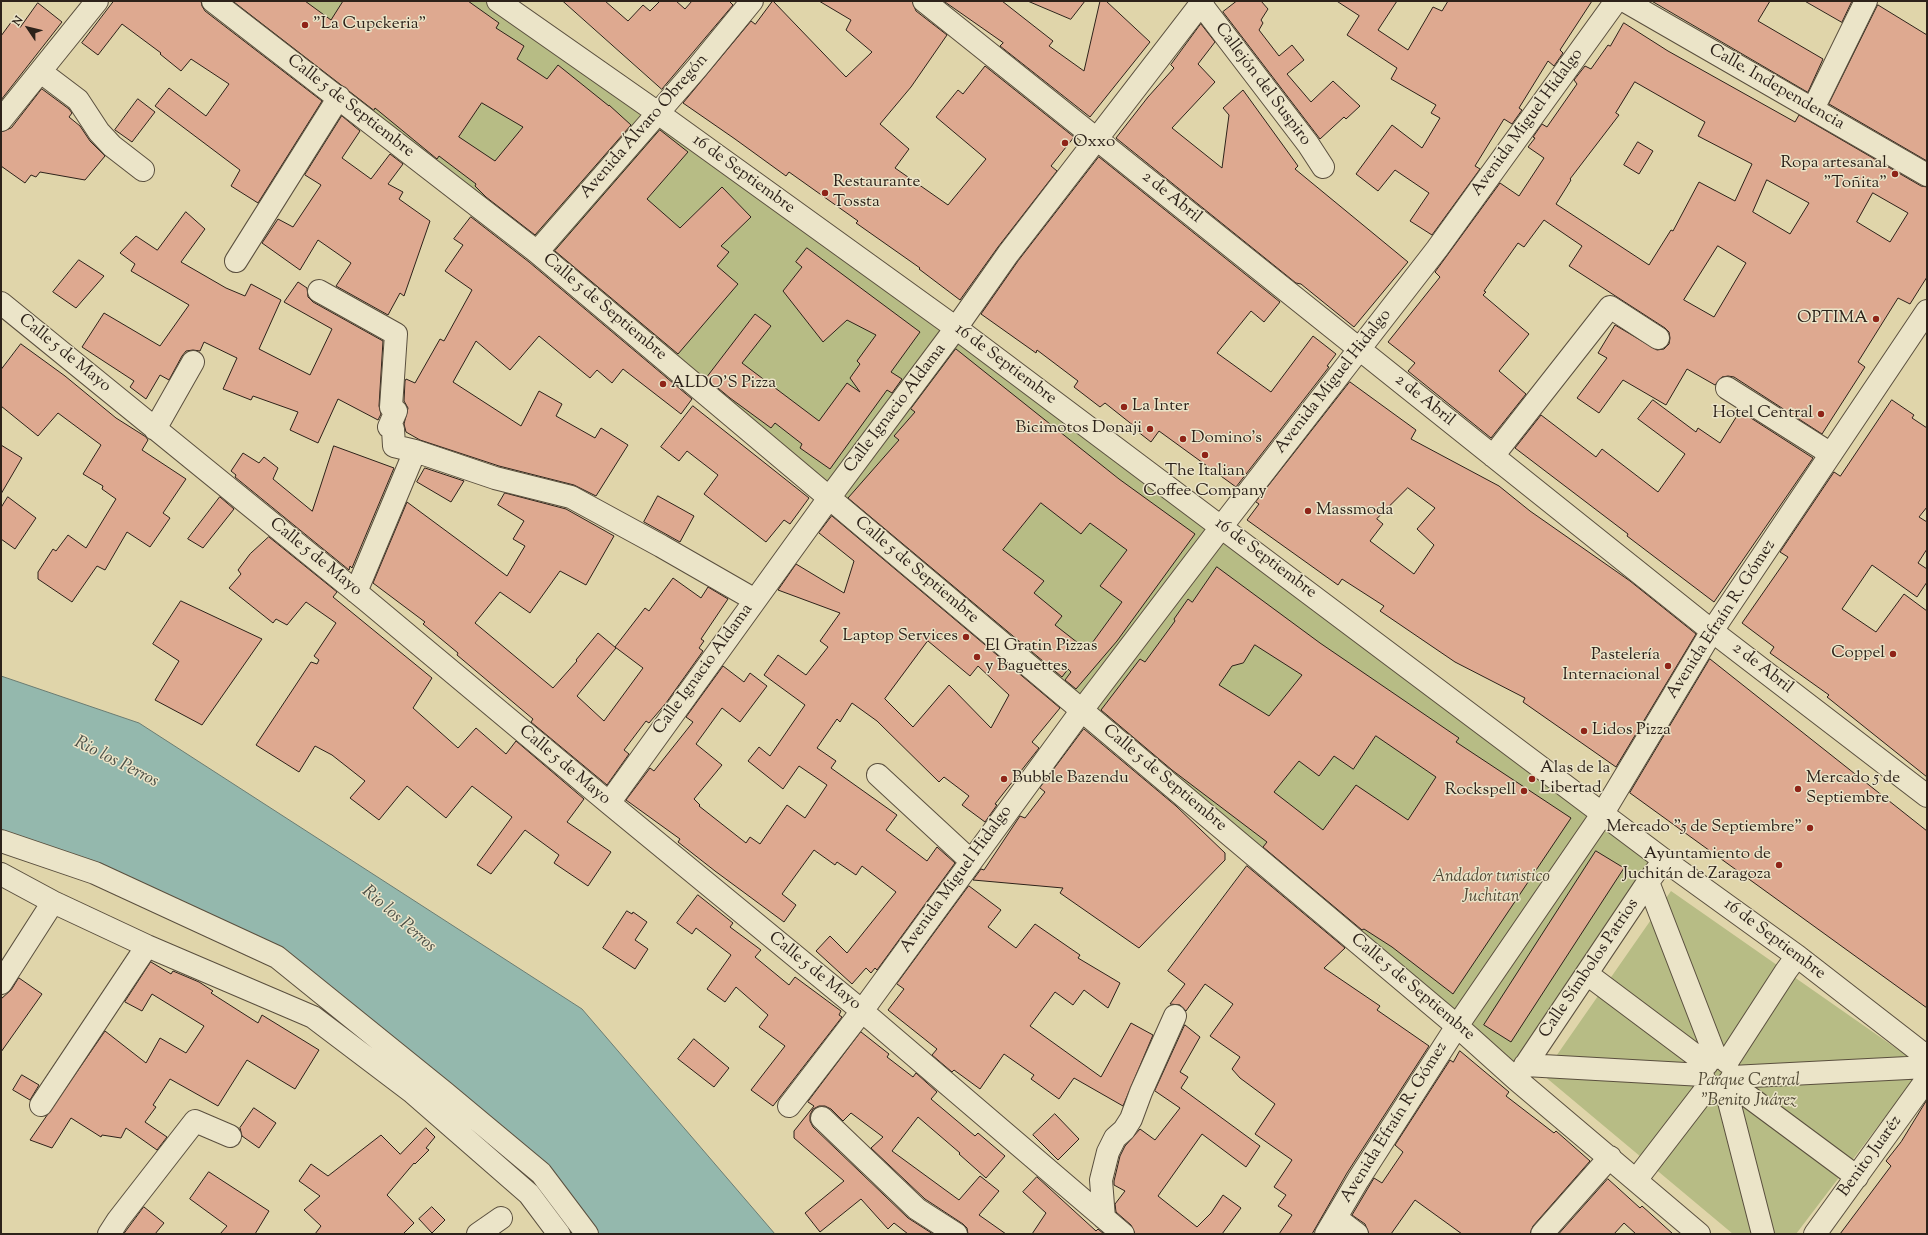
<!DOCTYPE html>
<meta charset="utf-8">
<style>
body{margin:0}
#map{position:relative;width:1928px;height:1235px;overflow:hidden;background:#e0d5aa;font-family:"Sorts Mill Goudy",serif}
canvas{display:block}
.frame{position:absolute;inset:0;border:2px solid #2d221a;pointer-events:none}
.north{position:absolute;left:8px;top:8px;width:40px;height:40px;-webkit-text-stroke:3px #ebe4c8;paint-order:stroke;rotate:305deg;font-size:11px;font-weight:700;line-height:16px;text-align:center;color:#2d221a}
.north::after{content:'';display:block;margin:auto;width:14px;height:18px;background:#2d221a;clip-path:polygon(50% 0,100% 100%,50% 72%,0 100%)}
</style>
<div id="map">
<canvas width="1928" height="1235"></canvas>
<div class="frame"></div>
<div class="north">N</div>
</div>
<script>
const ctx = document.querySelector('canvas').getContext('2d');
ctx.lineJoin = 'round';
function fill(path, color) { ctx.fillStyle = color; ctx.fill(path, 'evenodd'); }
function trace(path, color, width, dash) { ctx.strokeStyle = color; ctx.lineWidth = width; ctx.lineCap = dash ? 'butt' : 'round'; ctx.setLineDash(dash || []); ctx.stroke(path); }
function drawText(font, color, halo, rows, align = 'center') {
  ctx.font = font + ' "Sorts Mill Goudy",serif'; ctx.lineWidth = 3; ctx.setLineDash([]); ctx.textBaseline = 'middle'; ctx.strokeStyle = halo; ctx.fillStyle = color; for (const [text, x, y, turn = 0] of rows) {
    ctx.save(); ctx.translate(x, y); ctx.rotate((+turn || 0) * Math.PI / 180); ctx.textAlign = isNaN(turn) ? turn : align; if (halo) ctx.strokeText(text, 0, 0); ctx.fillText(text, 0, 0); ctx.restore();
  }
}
fill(new Path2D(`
 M213,1H498L1664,860L1516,1079L1082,710Z
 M1671,891L1923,1067L1796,1234H1733L1543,1075Z`), '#b7bc85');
const water = new Path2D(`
 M1,676L139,723L582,1009L775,1234H598L541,1173L277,957L1,841Z`);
fill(water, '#94b8ad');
trace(water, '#6b7c72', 1);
const building = new Path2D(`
 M114,1H201L202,6L205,11L322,101L258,203L231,186L240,170L155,106L169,88L206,116L229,84L191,59L181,71L160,54L161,53L122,24L98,55L82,43Z
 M233,1H305L331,20L343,1H468L499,23L496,28L524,46L517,59L547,79L558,65L609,106V105L631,125L535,235L486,197L475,186L476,184L439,156L437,159L375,108L374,110ZM482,103L523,127L495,161L459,137Z
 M563,1H605L628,21L643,5L650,11L660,1H676L685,9L692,1H729L733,5L662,89Z
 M773,1L846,77L872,52L846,30L851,20L819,1H912L916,11L947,35L911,87L880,124L909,149L895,168L948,205L986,159L936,117L958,90L963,94L985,66L1074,137L1051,166L1057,171L998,247L960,300L919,269L920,268L856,223L858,221L789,172L786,176L735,139L683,103L751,21L755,24Z
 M944,1H1002L1053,41L1049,46L1084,71L1100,1H1106L1150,42L1090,117L1000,46L1003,43Z
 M1028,1H1085L1071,19Z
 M1237,1H1261L1268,9L1261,20L1263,23L1259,30L1279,56L1292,45L1304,60L1287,74L1311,102L1333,81L1360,106L1346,119L1344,117L1320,139L1223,12Z
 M1337,1H1397L1378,30L1408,50L1433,7L1442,11L1448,1H1592L1560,50L1563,53L1554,66L1548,61L1519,108L1522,110L1512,124L1504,119L1475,166L1480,169L1432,235L1410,221L1429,193L1395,170L1378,191L1356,174L1392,125L1422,148L1440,118L1431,113L1436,105L1391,79L1397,68L1347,35L1359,16Z
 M1652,1H1770L1758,21L1823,59L1808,92Z
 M1805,1H1852L1842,22Z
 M38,3L62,22L1,100V36L12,21L20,27Z
 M1878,5L1927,35V161L1829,104Z
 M1624,23L1668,51L1795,122L1799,115L1921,186L1927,187V277L1910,304L1898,298L1858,362L1865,367L1822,434L1734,377L1728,376L1722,377L1715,385L1687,369L1666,405L1623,380L1599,413L1577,398L1607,358L1598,353L1615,325L1657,350L1664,349L1669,344L1670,338L1669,332L1665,328L1569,266L1582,246L1544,220L1524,247L1518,243L1484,291L1486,292L1483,295L1529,334L1499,371L1526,394L1491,438L1408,371L1415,363L1388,342L1440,277L1435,272L1500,183L1519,196L1544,158L1528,147L1535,138L1533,137L1542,124L1547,127L1577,84L1574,80L1585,66L1591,69L1608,45L1610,46ZM1635,82L1705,122L1698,136L1752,164L1735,201L1699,182L1673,231L1671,230L1649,265L1556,204L1571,180L1570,179L1619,115L1616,113ZM1767,180L1809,203L1790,234L1753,212ZM1873,193L1908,213L1890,242L1857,222ZM1718,246L1746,263L1714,317L1684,300Z
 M1201,24L1215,42L1198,64L1215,82L1172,128L1222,168L1229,115L1223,108L1243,90L1298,166L1295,169L1408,262L1354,327L1301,284L1296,283L1116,138L1148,97L1174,68L1171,65Z
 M42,89L69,109L72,113L69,117L80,126L90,141L105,156L85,180L40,172L36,177L31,175L25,183L1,166V132L11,128Z
 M138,99L155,112L132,142L115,130Z
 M342,116L360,131L342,158L371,179L390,154L403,164L388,184L403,192L399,199L430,221L404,296L400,293L388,315L336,286L351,263L318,240L300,270L262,243L278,219L293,227L321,185L305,175Z
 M660,130L688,152L647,199L680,228L722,187L751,217L721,246L729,252L717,266L738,284L678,354L555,251Z
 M1638,142L1653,151L1639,174L1624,165Z
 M1099,157L1280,302L1264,322L1251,311L1217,353L1271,392L1313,336L1336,354L1327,366L1329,367L1236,487L1159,431L1151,442L1137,431L1139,430L1105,403L1100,407L1074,387L1078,381L1037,350L1036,353L981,314L1018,261Z
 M186,212L205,229L181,262L226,288L245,296L251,284L281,300L259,349L310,375L332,329L284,302L298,282L307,288L308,297L313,302L383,341L379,406L381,414L378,420L338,399L318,443L290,430L298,412L253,396L251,400L223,389L237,358L204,342L200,351L193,350L186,351L182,356L169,380L160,375L146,399L130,387L134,381L82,347L104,313L160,346L189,305L131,271L135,264L120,253L136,236L157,250Z
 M471,217L529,262L692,399L681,414L623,369L612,383L597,370L590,378L539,336L510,370L476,341L453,382L521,426L539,391L562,404L556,416L595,438L601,428L628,445L596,496L574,485L499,466L420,440L406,432L404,424L408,408L404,401L405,381L406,379L415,383L440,339L444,341L472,290L445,271L463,245L454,239Z
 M807,248L920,332L891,372L902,379L892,393L887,390L830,469L800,448L802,444L775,423L771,428L730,398L706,378L755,314L771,326L742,363L819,421L847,383L860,392L850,378L860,364L857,361L876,335L847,320L823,342L783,291L802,267L796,262Z
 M79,260L104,276L76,308L53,292Z
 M21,344L65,376L116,418L146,437L148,440L142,450L186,479L163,513L170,518L150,547L127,532L105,570L97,566L72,602L38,579V572L53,549L56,551L68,535L86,548L116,499L102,489L103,486L83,474L101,445L58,413L38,436L1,406V370Z
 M956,349L1119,479L1195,534L1117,641L1076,689L1065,680L1071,672L1068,669L1062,677L848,498L899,440L894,436L915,412L911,409ZM1041,503L1081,534L1090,523L1127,550L1100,586L1122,602L1087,650L1055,625L1062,616L1034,593L1044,581L1003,550Z
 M1350,382L1416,430L1411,439L1499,486L1530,511L1630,581L1696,634L1616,767L1523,702L1525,698L1455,662L1380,611L1384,606L1342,579L1338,585L1247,520L1259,504L1256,502ZM1408,488L1435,508L1417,529L1434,545L1414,574L1370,541L1383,524L1377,519Z
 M1653,400L1696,432L1698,428L1720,443L1740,411L1813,458L1714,602L1627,536L1628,534L1515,448L1541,415L1596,457L1602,449L1658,492L1685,454L1638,419Z
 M1892,400L1914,415L1912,418L1927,428V507L1919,517L1927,522V549L1918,563L1927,569V582L1917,597L1872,565L1842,609L1876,632L1904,594L1927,611V777L1827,697L1829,695L1770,653L1774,647L1742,623L1788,557L1780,552L1834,472L1840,476Z
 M693,406L809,498L790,524L784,520L766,542L704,494L718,475L687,451L679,461L661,447Z
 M1,445L22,458L1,494Z
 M334,446L394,468L352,568L350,566L349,570L235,477L236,475L231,471L243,453L259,463L264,457L278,468L273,479L312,511Z
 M425,468L464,481L451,502L417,482Z
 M505,493L566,509L614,536L586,585L560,571L530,613L500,592L475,623L553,688L577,661L576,660L598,633L616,648L577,696L604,721L643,668L615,647L645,608L649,611L673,578L701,598L708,587L728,599L701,639L704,641L699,648L703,651L666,703L649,723L646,721L624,750L629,754L607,785L531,722L533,719L457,655L458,653L423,624L425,622L373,583L407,502L507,576L525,546L513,539L524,521L498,505Z
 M658,496L694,516L680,542L644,522Z
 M8,497L36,518L15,549L1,539V508Z
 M220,497L234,509L203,548L188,539Z
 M832,516L1060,708L1032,742L1039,748L995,804L997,805L985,822L962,805L969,796L944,777L939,782L877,721L852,703L840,722L837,719L817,748L836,761L831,768L897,815L886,830L927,861L937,847L955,863L877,970L875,968L871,973L866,968L852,984L816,951L830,936L847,953L896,892L862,866L856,875L837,862L835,865L814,850L782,894L796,905L784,922L715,871L678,842L680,839L626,800L650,768L654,771L693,722L686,717L723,666L744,682L750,673L767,686L740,722L722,708L696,744L722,765L694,799L700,805L699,806L746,843L750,837L760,844L787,805L805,818L827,785L799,766L783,789L748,761L759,747L770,756L805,705L764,675L778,655L806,675L828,647L820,641L840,613L778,590L796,564L844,593L854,561L819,533ZM928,641L970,676L978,666L1009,695L991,728L949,685L913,727L885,699Z
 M269,537L337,592L333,597L432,678L413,708L458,748L476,728L506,754L516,741L584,799L567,822L611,852L588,886L554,863L559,855L525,830L491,874L477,865L512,817L472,786L446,818L407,786L379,820L350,798L365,781L332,755L315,746L299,772L256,745L311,662L317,664L319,660L314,656L336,623L306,602L287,625L276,619L273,623L229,588L241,574L238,570L250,554Z
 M1217,567L1320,643L1459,738L1456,742L1571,818L1453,994L1392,947L1364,929L1362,930L1263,847L1267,842L1172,770L1101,710L1140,659L1145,662L1175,621L1174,619L1188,599L1192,602ZM1255,645L1302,675L1269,716L1219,685L1232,666L1243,663ZM1376,736L1436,777L1408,820L1356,785L1323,830L1274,792L1299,761L1319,776L1334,756L1353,769Z
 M181,601L262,639L202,725L155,700L179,661L153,644Z
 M1710,659L1927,831V1008L1630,793Z
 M1084,729L1176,806L1225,853V860L1139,948L1060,893L1063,888L973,880L981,869L984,870L1020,816L1025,818L1045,792L1040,788Z
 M1596,851L1624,868L1511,1042L1484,1025Z
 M1247,866L1345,948L1324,968L1380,1006L1377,1010L1429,1046L1347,1173L1312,1234H1279L1292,1215L1278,1206L1286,1195L1274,1187L1292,1160L1255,1134L1275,1104L1240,1078L1232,1069L1240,1057L1210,1036L1233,1004L1205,984L1186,1011L1180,1005L1170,1004L1185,984L1168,971Z
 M969,886L1001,910L988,927L1016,948L1035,924L1080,955L1078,958L1120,983L1108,1008L1084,990L1073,1005L1055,992L1030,1026L1101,1077L1131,1023L1153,1035L1123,1106L1074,1078L1059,1099L1031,1079L1034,1075L1004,1054L980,1089L954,1070L952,1072L932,1055L937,1049L888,1010L904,989L897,984Z
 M698,895L733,923L730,927L761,950L755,957L789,985L795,977L841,1011L839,1015L842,1017L773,1106L751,1090L785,1046L759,1027L768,1015L736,987L725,1002L707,989L731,955L696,928L692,934L677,923Z
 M627,911L632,914L633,912L647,922L635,940L648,949L635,969L603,948Z
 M151,962L171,974L173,971L199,982L213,991L211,993L258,1023L262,1015L319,1050L295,1089L247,1060L218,1106L170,1079L153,1105L156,1107L145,1122L167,1137L157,1150L126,1128L121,1138L102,1135L101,1137L71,1118L52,1148L30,1140L105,1031L146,1063L160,1038L186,1053L204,1026L152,994L142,1011L125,1002Z
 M19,978L42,994L1,1052V999L11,990Z
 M1185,1025L1200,1037L1180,1072L1188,1077L1181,1088L1260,1146L1246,1167L1202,1134L1158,1196L1197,1227L1211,1213L1223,1195L1241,1208L1222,1234H1135L1131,1225L1116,1212L1115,1204L1125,1191L1114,1185V1181L1120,1156L1125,1146L1140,1129L1155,1140L1180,1108L1155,1091Z
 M861,1032L889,1054L887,1057L913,1077L916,1073L937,1092L931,1099L975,1136L978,1133L1005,1156L986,1178L959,1154L960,1153L918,1117L892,1151L959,1200L980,1176L999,1191L979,1215L1006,1234H968L967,1228L963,1224L925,1199L871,1148L883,1137L851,1113L843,1121L831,1109L825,1106H819L813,1109L810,1115V1121L813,1127L908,1218L933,1234H908L894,1223L888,1229L861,1199L820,1232L805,1213L844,1181L794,1138V1131L814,1106L808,1102Z
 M694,1039L729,1068L714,1087L678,1059Z
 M1460,1051L1509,1092L1506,1096L1554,1133L1556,1131L1590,1161L1533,1226L1530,1234H1462L1415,1200L1391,1234H1369L1365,1224L1352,1215L1374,1178L1382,1183L1403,1152L1395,1145L1450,1060L1453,1062Z
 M22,1075L39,1085L30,1100L13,1090Z
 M1927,1100V1234H1840L1891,1166L1886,1161L1901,1142Z
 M254,1108L276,1123L259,1148L242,1136L240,1128Z
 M1055,1114L1079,1139L1058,1160L1033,1135Z
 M426,1128L435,1137L426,1148L429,1150L415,1164L414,1163L387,1195L414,1223L403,1234H315L321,1226L304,1210L320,1196L299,1181L311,1164L328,1176L381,1135L400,1154Z
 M209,1172L269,1211L255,1234H220L227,1226L190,1199Z
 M1037,1177L1096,1231L1098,1229L1104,1234H1032L1046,1213L1023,1192Z
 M1608,1179L1640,1208L1642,1206L1673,1234H1636L1624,1223L1614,1234H1559Z
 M144,1207L164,1223L155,1234H124Z
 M432,1207L445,1220L432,1233L419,1219Z`);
fill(building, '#dea990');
trace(building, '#2d221a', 1);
const minor = new Path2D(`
 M213,1L537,252L1457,1026L1516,1079L1699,1234
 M498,1L658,113L956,328L1664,860L1797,956L1927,1057
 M924,1L1712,631L1927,796
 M1625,1L1927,175
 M1201,4L1308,144L1323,167
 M41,72L78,100L99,132L112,146L143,170
 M1813,109L1866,1
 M1,120L97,1
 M537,252L697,68L752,1
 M236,261L339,97
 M319,291L396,334L391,407L396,411L389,427L393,429L394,446L415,451
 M1,303L366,600L609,803L862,1011L1123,1234
 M1727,388L1831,454
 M155,429L193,362
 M1493,456L1610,307L1658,338
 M356,592L415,451L495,478L571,497L661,546L755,600
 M878,775L971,861
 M609,803L829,498L956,328L1008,254L1203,1
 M1,841L95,873L277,957L444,1092L541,1173L587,1234
 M1,874L53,902L147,946L313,1017L412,1092L529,1194L559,1234
 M1648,882L1716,1058
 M1587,974L1707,1064
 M1,983L53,902
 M1727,1062L1786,971L1797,956
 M1525,1065L1703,1075
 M1732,1077L1927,1067
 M1516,1079L1648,882L1664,860
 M1729,1082L1857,1177
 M1725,1086L1763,1234
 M41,1105L147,946
 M789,1106L862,1011L1082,710L1222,526L1437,249L1616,1
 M822,1118L917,1209L956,1234
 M1636,1180L1709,1085
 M1104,1218L1101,1180L1108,1152L1115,1138L1124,1130L1131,1119L1141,1092L1175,1016
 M1336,1218L1357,1234
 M109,1234L118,1220L195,1121L230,1136
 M478,1234L501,1218
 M1326,1234L1358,1180L1457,1026L1603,813L1712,631L1927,311
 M1542,1234L1610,1157
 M1815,1234L1927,1079`);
trace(minor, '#5a4f3e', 24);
trace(minor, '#ebe4c8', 22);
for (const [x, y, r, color] of [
 [305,25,4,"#8f2418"],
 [1065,143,4,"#8f2418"],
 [1895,174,4,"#8f2418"],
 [825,193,4,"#8f2418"],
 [1876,319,4,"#8f2418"],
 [663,384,4,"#8f2418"],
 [1124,407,4,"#8f2418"],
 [1821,414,4,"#8f2418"],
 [1150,429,4,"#8f2418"],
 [1183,439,4,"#8f2418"],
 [1205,455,4,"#8f2418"],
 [1308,511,4,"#8f2418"],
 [966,637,4,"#8f2418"],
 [1893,654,4,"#8f2418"],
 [977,657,4,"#8f2418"],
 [1668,666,4,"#8f2418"],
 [1584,731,4,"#8f2418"],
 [1004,779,4,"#8f2418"],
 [1532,779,4,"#8f2418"],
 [1798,789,4,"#8f2418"],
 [1524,791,4,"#8f2418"],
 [1810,828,4,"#8f2418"],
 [1779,865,4,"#8f2418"]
]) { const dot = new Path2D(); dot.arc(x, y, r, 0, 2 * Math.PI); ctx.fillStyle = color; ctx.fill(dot); trace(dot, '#ebe4c8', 1.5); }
drawText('17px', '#2d221a', '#ebe4c8', [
 ["\"La Cupckeria\"",313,25],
 ["Oxxo",1073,143],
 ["Ropa artesanal",1887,164,"right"],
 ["\"Toñita\"",1887,184,"right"],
 ["Restaurante",833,183],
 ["Tossta",833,203],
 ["OPTIMA",1868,319,"right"],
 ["ALDO'S Pizza",671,384],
 ["La Inter",1132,407],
 ["Hotel Central",1813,414,"right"],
 ["Bicimotos Donaji",1142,429,"right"],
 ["Domino's",1191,439],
 ["The Italian",1205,472,"center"],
 ["Coffee Company",1205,492,"center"],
 ["Massmoda",1316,511],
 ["Laptop Services",958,637,"right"],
 ["El Gratin Pizzas",985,647],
 ["y Baguettes",985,667],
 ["Coppel",1885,654,"right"],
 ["Pastelería",1660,656,"right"],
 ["Internacional",1660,676,"right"],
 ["Lidos Pizza",1592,731],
 ["Alas de la",1540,769],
 ["Libertad",1540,789],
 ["Bubble Bazendu",1012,779],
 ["Mercado 5 de",1806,779],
 ["Septiembre",1806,799],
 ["Rockspell",1516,791,"right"],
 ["Mercado \"5 de Septiembre\"",1802,828,"right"],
 ["Ayuntamiento de",1771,855,"right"],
 ["Juchitán de Zaragoza",1771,875,"right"]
], 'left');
drawText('17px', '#2d221a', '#ebe4c8', [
 ["Callejón del Suspiro",1262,85,53],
 ["Calle. Independencia",1776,88,30],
 ["Calle 5 de Septiembre",350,107,38],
 ["Avenida Miguel Hidalgo",1528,123,-54],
 ["Avenida Álvaro Obregón",645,127,-49],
 ["16 de Septiembre",743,175,36],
 ["2 de Abril",1171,198,39],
 ["Calle 5 de Septiembre",604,308,40],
 ["Calle 5 de Mayo",64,354,39],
 ["16 de Septiembre",1005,365,37],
 ["Avenida Miguel Hidalgo",1334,382,-52],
 ["2 de Abril",1424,401,39],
 ["Calle Ignacio Aldama",896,409,-53],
 ["Calle 5 de Mayo",315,558,39],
 ["16 de Septiembre",1265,559,37],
 ["Calle 5 de Septiembre",916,571,40],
 ["Avenida Efraín R. Gómez",1722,620,-57],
 ["2 de Abril",1762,669,38],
 ["Calle Ignacio Aldama",704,670,-54],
 ["Calle 5 de Mayo",564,766,40],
 ["Calle 5 de Septiembre",1164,779,40],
 ["Avenida Miguel Hidalgo",957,880,-54],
 ["16 de Septiembre",1774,940,37],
 ["Calle Símbolos Patrios",1590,969,-56],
 ["Calle 5 de Mayo",814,972,39],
 ["Calle 5 de Septiembre",1412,988,40],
 ["Avenida Efraín R. Gómez",1395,1123,-58],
 ["Benito Juaréz",1871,1157,-54]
]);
drawText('italic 17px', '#504835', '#ebe4c8', [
 ["Andador turistico",1491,878],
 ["Juchitan",1491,898],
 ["Parque Central",1749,1082],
 ["\"Benito Juárez",1749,1102]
]);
drawText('italic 18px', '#4c4f46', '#ebe4c8', [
 ["Rio los Perros",116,763,27],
 ["Rio los Perros",398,920,41]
]);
</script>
